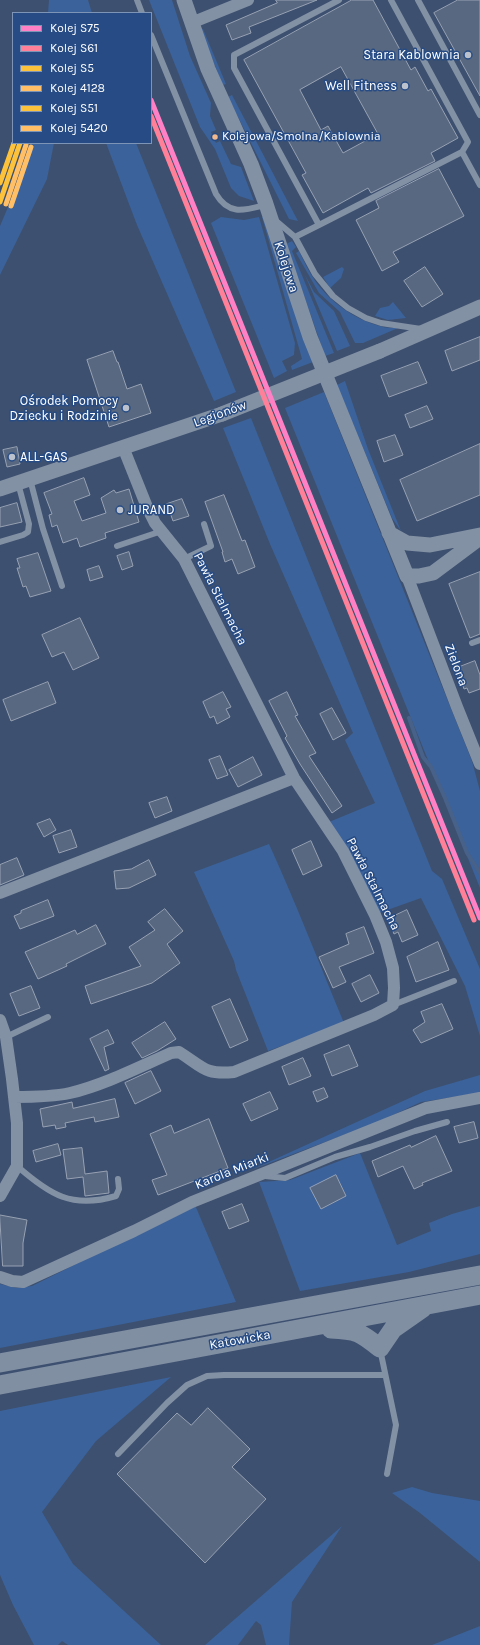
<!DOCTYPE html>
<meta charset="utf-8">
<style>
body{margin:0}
#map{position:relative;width:480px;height:1645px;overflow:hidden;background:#3d506f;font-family:Karla,sans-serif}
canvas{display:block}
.legend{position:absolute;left:12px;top:12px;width:140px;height:132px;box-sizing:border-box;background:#274c85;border:1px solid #7d94b6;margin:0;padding:5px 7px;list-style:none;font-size:12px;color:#fff}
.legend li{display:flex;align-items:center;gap:8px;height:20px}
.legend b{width:20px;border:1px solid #7d94b6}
</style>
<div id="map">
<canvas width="480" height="1645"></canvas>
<ul class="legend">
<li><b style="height:5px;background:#ff80c5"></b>Kolej S75</li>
<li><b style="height:5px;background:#ff8098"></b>Kolej S61</li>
<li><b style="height:5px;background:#fcc23c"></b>Kolej S5</li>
<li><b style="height:5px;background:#ffbf66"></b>Kolej 4128</li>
<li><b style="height:5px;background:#fcc23c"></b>Kolej S51</li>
<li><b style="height:5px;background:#ffbf66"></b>Kolej 5420</li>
</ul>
</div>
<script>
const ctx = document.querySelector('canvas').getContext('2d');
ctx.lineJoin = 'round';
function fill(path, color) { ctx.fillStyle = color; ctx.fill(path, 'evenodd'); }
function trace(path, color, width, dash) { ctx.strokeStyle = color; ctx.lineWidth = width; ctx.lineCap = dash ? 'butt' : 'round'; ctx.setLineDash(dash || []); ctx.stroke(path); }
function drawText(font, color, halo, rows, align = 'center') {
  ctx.font = font + ' Karla,sans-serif'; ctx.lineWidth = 3; ctx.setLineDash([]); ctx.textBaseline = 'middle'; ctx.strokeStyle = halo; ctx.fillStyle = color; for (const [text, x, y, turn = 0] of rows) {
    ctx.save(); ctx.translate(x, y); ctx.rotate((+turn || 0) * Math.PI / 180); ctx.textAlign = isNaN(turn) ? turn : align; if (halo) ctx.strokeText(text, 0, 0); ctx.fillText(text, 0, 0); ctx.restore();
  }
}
fill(new Path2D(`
 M49,0H88L92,13H48Z
 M149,0H172L190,56L211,103L210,116L216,130L211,132L216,143L220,141L231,164L241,167L254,201L239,196L231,188L215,149L200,127Z
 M203,29L226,84L223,85L200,30Z
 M232,95L298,221L289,219L228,97Z
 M30,143H54L47,179L0,275V226L14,193Z
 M106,143H136L236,392L214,401L137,225Z
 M264,216L313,362L292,370L291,366L302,359L262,217Z
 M221,217L244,220L259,217L295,343L294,355L282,361L287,371L274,378L211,223Z
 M292,241L296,247L292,251L334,353L325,356L286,244Z
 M299,251C303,259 307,268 312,276C326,299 353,319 380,326C385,328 392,328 398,328L363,343H355L340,312L319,293L296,253Z
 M342,267L344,269L341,278L330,288L323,277Z
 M305,275L314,292L334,311L350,346L337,351Z
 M393,302L406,318L388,320L375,316L380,308L389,306Z
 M345,381L368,449L401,531L392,518L337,385Z
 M324,392L472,761L480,791V888L285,408Z
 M251,418L432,871L442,879L480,969V1036L465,986L421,898L379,913L329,822L375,803L345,740L353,733L270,544L223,428Z
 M269,844C296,903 319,963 344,1023L268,1051L236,970L234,961L194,872Z
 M480,1075V1093L421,1102L378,1122L251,1170L425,1091Z
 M360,1153L397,1245L431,1231L429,1223L452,1214L480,1206V1254L409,1272L300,1291L259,1182L290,1180Z
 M195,1205L236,1302L0,1348V1284L16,1288L32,1286Z
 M171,1377L96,1441L42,1512L73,1564L161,1645H68L62,1641L58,1645H34L13,1605L0,1575V1411Z
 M412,1487L432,1493L480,1501V1562L420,1513L392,1493Z
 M342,1526L292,1602L289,1645H266L261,1625L256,1621L238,1645H205Z
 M480,1626V1645H432Z`), '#3b629a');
trace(new Path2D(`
 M409,718L423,757L431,767L445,798L467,853L480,873`), '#476189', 4);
const building = new Path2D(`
 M276,0H317L249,27L251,33L232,40L226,25L277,3Z
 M352,0H373L411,70L415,67L428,91L431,89L458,138L431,153L435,161L371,193L368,188L323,213L302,175L306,173L244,60ZM341,67L378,134L343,153L328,126L321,130L300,90Z
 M458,0H480V96L434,13Z
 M439,169L464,216L393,252L399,262L382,271L356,220L379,208L376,201Z
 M425,267L443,294L422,307L404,281Z
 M480,337V360L452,371L445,351Z
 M113,351L117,362H118L127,389L141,384L151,413L109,427L87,360Z
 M418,362L427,383L389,397L381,376Z
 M427,406L433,419L410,428L405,415Z
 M395,435L403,455L384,462L377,441Z
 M480,444V495L417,521L400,480Z
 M17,447L20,464L7,467L3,450Z
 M84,478L90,495L74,501L82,521L106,513L101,498L114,490L116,493L129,489L139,522L105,533L106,538L80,547L77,538L63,543L57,525L52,527L49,515L52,514L44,493Z
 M224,495L242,541L245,540L255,567L238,574L232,559L225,562L222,552H223L205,502Z
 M182,499L189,516L173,521L167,504Z
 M17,503L22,522L0,527V508Z
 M129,552L133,566L122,570L117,556Z
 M38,553L51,591L30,597L26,586L23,587L17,568H20L17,559Z
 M99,566L103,577L90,581L87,570Z
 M480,572V634L470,638L449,584Z
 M80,618L99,658L73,670L64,652L52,657L42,635Z
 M475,661L480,675V689L469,693L467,688L464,689L457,668Z
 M48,682L56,703L11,721L3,700Z
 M223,692L231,707L226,709L230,717L217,724L214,716L210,718L203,702Z
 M287,692L298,715L295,716L316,753L309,756L342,806L332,813L300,764L285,738L287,736L269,701Z
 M332,708L346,733L333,740L320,714Z
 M220,756L228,775L217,779L209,760Z
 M253,757L262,775L238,787L229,770Z
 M167,797L172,811L155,818L149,803Z
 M50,819L56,830L44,837L37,824Z
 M71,830L77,847L59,853L53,836Z
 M311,841L322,866L303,875L292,850Z
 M17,858L24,875L0,885V865Z
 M149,860L156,875L129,888L116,889L114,871L131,869Z
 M48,900L54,916L20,929L14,916L21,913V911Z
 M165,909L183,931L167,944L180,963L152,983L91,1004L85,986L141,966L129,947L155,930L148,922Z
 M407,910L418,935L402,942L398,932L394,934L388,919Z
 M96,925L106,944L66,964L67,966L38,979L25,952L75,930L77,934Z
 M364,927L374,953L339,967L346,982L333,988L319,957L349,944L346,934Z
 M438,942L449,970L416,982L407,957Z
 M370,975L379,993L361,1002L352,984Z
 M31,986L40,1008L19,1016L10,994Z
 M230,999L248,1040L230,1048L212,1007Z
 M442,1004L453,1029L421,1043L413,1030L425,1022L421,1012Z
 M165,1022L176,1039L157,1051L142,1058L132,1043Z
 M108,1030L114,1043L104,1047L109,1069L105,1071L90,1039Z
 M349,1045L358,1066L332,1076L324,1055Z
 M303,1058L311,1076L289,1085L282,1067Z
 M151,1071L161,1091L135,1104L125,1083Z
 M324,1088L328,1097L317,1102L313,1092Z
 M270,1092L278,1109L251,1121L243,1104Z
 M115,1099L119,1117L95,1122L94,1117L65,1123L66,1127L56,1129L55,1125L43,1127L40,1109L72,1102L73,1108Z
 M209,1119L228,1168L158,1195L152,1180L167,1175L150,1134L171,1125L174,1133Z
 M474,1122L478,1138L459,1143L454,1127Z
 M436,1136L452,1171L422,1183L423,1185L414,1189L403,1166L378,1177L372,1161L410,1145L411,1147Z
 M58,1144L61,1155L36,1162L33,1151Z
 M82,1148L85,1174L107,1171L109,1193L85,1196L83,1177L67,1179L63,1150Z
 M336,1175L346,1196L321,1209L310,1188Z
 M242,1204L249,1221L229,1229L222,1212Z
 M0,1215L27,1220L23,1243V1266H3Z
 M208,1408L250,1449L232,1467L266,1499L205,1563L117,1474L177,1413L191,1425Z`);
fill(building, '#586880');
trace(building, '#97a1b3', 1);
trace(new Path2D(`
 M137,0L142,13
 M339,0L234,55V68L319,225L462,152L468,142L391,0
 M418,0L480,115
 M151,35L216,194C229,216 245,210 265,205
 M462,152L480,185
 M275,220L295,237L315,274L333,296L348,308L366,318L381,323L421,329
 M295,237L319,225
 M30,479L43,529L62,586
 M0,542L23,535L28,532L29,524L18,483
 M117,546L162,531
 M184,559L211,546L204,524
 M472,643L480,640
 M393,1005L454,981
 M6,1037L48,1017
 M17,1166C50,1195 72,1209 116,1196L119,1189L118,1179
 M265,1176L285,1178L335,1157L370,1147L415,1131L447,1122
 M380,1349L396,1425L387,1474
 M118,1454L167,1403L187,1385L207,1376L224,1375H385`), '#8391a5', 6);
trace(new Path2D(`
 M191,23L248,0
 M407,576L457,707L480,764
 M0,893L294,778
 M0,1020L6,1037L12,1079L17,1123V1166L0,1196
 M14,1097C33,1097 52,1097 70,1093C104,1085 139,1067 171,1053L179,1052C203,1067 204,1075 234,1072L374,1015L393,1005L394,988L393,968L386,942L375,915L343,851L294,778L184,559L155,523L147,507L123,447
 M0,1277L12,1281L23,1282L134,1231L192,1202L426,1108L480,1098`), '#8391a5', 12);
trace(new Path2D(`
 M184,0L208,69L251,164L266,204L310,337L407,576H419L433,573L480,538
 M380,351L480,307
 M0,489L222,414
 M389,533L407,543L430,545L480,535`), '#8391a5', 15);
trace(new Path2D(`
 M331,1329C357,1330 360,1332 380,1348L393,1329L423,1308
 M0,1363L480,1275
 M0,1385L480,1295`), '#818fa3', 19);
trace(new Path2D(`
 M222,414L380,351`), '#8391a5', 15);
trace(new Path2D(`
 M151,100L480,918`), '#ff80c5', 5);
trace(new Path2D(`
 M151,116L474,920`), '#ff8098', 5);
trace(new Path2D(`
 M0,202L20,143`), '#fcc23c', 5);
trace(new Path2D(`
 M6,204L26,145`), '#ffbf66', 5);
trace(new Path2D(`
 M0,183L14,143`), '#fcc23c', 5);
trace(new Path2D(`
 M11,206L31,147`), '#ffbf66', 5);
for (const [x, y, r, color] of [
 [468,55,4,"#bbc2cd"],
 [405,86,4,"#bbc2cd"],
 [215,137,3.5,"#f1b78d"],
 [126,408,4,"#bbc2cd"],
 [12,457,4,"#bbc2cd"],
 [120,510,4,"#bbc2cd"]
]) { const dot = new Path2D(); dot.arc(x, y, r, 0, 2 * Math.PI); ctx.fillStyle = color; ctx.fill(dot); trace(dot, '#274c85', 1.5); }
drawText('12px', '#fff', '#274c85', [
 ["Kolejowa/Smolna/Kablownia",222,137]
], 'left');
drawText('13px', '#fff', '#274c85', [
 ["Stara Kablownia",460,55],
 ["Well Fitness",397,86],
 ["Ośrodek Pomocy",118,401],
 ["Dziecku i Rodzinie",118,416],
 ["ALL-GAS",20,457,"left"],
 ["JURAND",128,510,"left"]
], 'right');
drawText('13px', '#fff', '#274c85', [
 ["Kolejowa",286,267,72],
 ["Legionów",220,414,-20],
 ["Pawła Stalmacha",220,599,63],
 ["Zielona",456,665,69],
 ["Pawła Stalmacha",373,884,63],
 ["Karola Miarki",232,1171,-22],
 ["Katowicka",240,1340,-10]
]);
</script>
